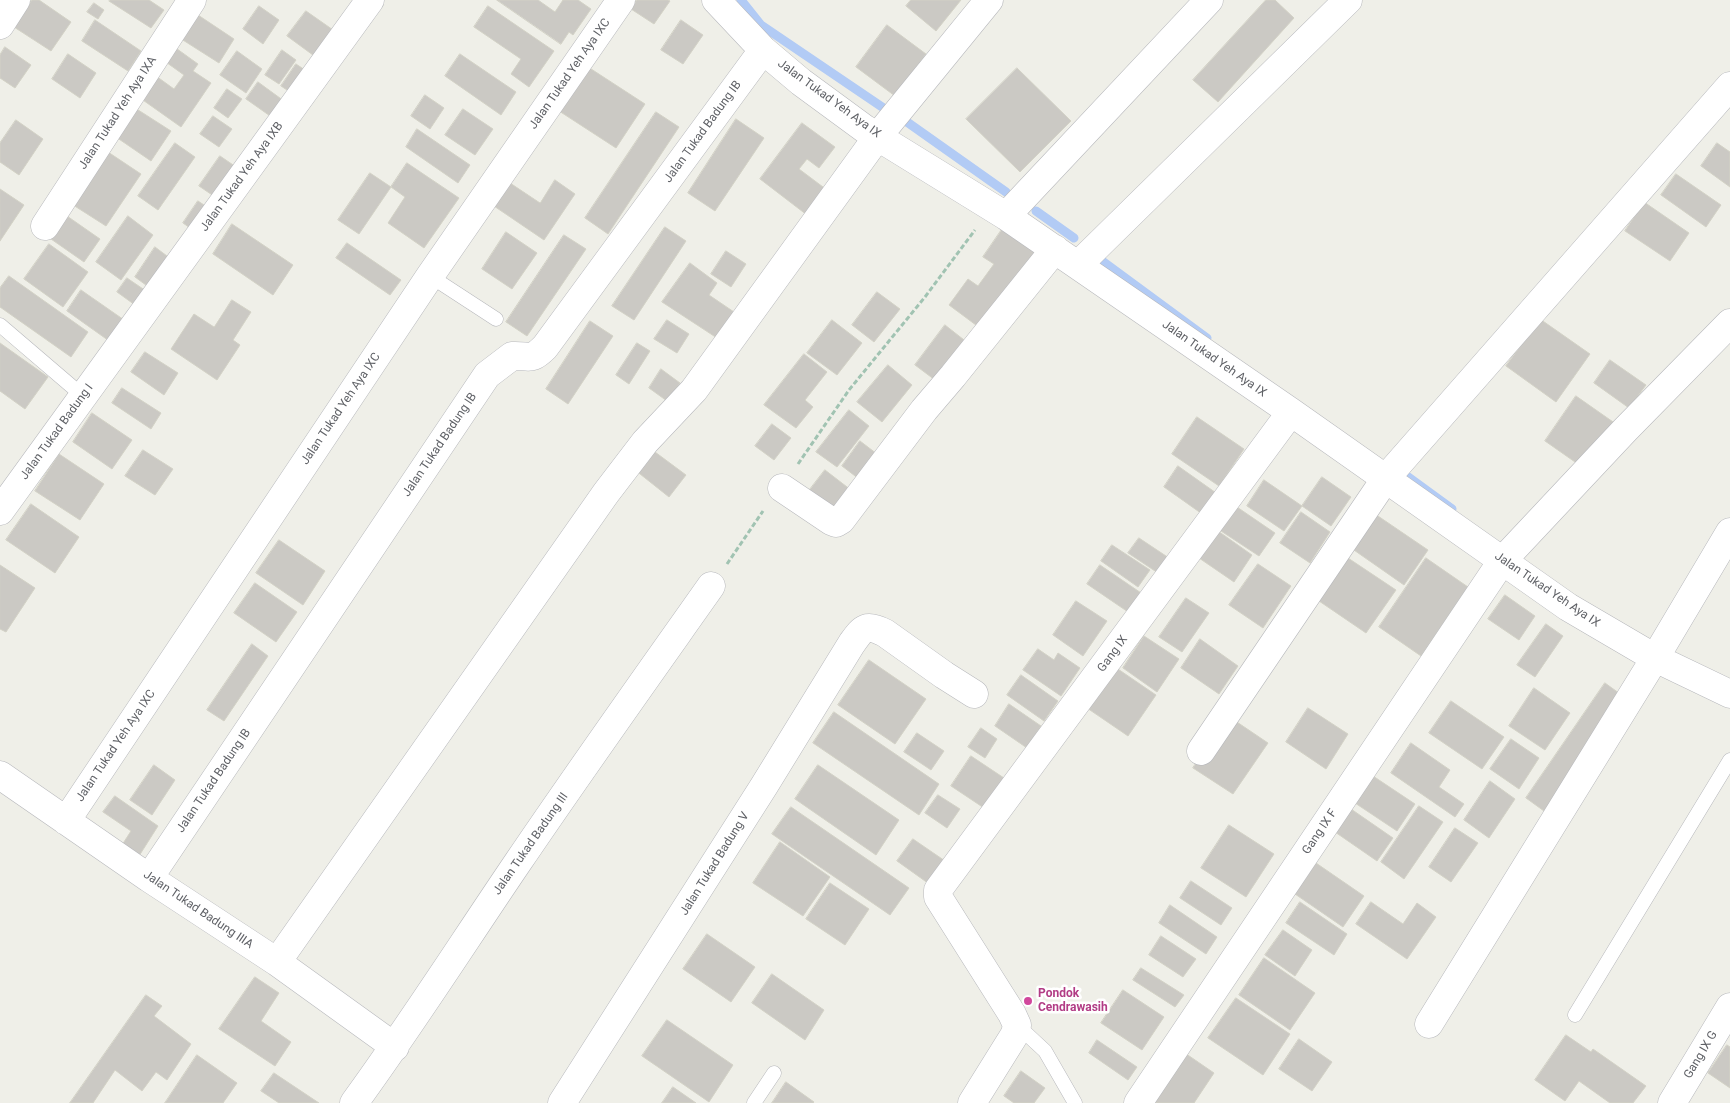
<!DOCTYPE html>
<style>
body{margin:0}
canvas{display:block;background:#efefe8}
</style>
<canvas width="1730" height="1103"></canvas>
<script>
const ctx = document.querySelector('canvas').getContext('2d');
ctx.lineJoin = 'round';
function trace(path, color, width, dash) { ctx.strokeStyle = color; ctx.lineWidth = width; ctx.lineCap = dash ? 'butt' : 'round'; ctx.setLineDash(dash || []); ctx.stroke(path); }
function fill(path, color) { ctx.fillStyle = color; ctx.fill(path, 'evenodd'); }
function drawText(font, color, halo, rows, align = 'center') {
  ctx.font = font + ' Roboto,sans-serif'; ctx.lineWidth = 5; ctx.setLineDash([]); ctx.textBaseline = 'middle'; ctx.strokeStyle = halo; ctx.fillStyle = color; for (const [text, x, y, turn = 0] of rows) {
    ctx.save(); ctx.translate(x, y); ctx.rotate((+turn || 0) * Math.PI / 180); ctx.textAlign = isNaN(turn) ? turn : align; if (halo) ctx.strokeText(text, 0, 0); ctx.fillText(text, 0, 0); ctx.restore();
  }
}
trace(new Path2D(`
 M741,0L761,25L885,109
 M907,122L1006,192
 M1036,211L1074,238
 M1101,260L1207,338
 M1404,474L1452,509`), '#b2cbf5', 9);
const building = new Path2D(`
 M32,0H39L71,22L51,51L14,27Z
 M110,0H149L164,10L151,28L109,1Z
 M497,0H538L555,12L563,0H578L591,9L573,35L569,32L561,44Z
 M637,0H668L670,1L654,24L631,9Z
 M911,0H961L936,31L906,6Z
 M1266,0H1275L1294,18L1218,102L1193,80Z
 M94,3L104,10L98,19L87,12Z
 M259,6L279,20L263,44L243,29Z
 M488,6L554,51L529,87L511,74L521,59L474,27Z
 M192,11L234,39L219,63L175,35Z
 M306,11L336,32L317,58L287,36Z
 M95,20L141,51L128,71L82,41Z
 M681,20L703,35L683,64L661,50Z
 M887,25L926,54L895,96L856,67Z
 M173,46L198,64L193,71L211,83L181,127L140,98L156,76L174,89L184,75L163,60Z
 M5,47L31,65L15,88L0,78V55Z
 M282,50L296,60L279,84L265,75Z
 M237,51L262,69L246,93L220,75Z
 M68,54L96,73L80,98L52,79Z
 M460,54L516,92L501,115L445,76Z
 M296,64L311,74L296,96L281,86Z
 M585,65L645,104L616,148L556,109Z
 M1017,68L1071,121L1020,172L966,119Z
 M258,82L284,101L273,118L246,99Z
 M227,89L242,99L228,118L214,108Z
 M425,95L444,108L430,129L411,116Z
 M132,106L171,131L151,161L113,135Z
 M463,109L493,129L475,155L445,135Z
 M656,112L679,127L608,234L585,218Z
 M213,116L232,129L219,147L200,134Z
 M736,119L764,138L715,211L688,193Z
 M16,120L43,139L19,175L0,162V143Z
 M802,123L835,147L819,168L807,159L799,169L827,190L807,215L760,179Z
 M417,129L470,165L458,183L406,147Z
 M175,143L195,157L158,210L138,196Z
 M1717,143L1730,152V187L1701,166Z
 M105,150L141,174L106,226L70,203Z
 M220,156L242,171L221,201L199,186Z
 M407,163L459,198L424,248L388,223L405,197L391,187Z
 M370,173L391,187L359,234L338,220Z
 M1676,174L1721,205L1706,227L1661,195Z
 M555,180L575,194L544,240L491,204L507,181L540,203Z
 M0,189L24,205L0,241Z
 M198,201L213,211L197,233L183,223Z
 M1644,202L1689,233L1670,261L1625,231Z
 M67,216L100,239L84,262L51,239Z
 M128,216L153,235L121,280L96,262Z
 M232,224L293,265L273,295L213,254Z
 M1005,225L1044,252L984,331L949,305L968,279L978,286L994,264L983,257Z
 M665,227L686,241L634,320L612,306Z
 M506,232L537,253L512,289L482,269Z
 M564,235L586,249L527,336L506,322Z
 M347,243L401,280L390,295L336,258Z
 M49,244L88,272L63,307L24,279Z
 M155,247L171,259L150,288L135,277Z
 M726,251L746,264L731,287L711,274Z
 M690,263L717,283L709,295L734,312L717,338L662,302Z
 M9,276L88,332L71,357L0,307V288Z
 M127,278L146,291L135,305L117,292Z
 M81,290L127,322L112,343L67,311Z
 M877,292L900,309L874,342L852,325Z
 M232,300L251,312L233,340L240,345L217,380L171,349L194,314L214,327Z
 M1540,319L1590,354L1556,402L1506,366Z
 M667,320L689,334L677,353L654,339Z
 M832,320L862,343L837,375L807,353Z
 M590,321L613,336L568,404L546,389Z
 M945,325L973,347L943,386L915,365Z
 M0,343L48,377L25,409L0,391Z
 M637,343L650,351L629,384L616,375Z
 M145,352L178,373L164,395L131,372Z
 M804,354L827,372L805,400L813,407L796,428L764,405Z
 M1610,360L1646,385L1629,408L1594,383Z
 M888,365L912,385L882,422L857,402Z
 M661,369L680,383L667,401L649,388Z
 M122,388L161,413L151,429L112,403Z
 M1576,396L1616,424L1585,469L1545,441Z
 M849,410L869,426L837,467L816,452Z
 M92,413L132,440L112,469L73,442Z
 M1197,417L1244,449L1219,486L1172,454Z
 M772,424L791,438L774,460L755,446Z
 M860,441L877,454L859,479L842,466Z
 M651,449L686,475L669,497L635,470Z
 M143,450L173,469L155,495L125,476Z
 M59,454L104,484L80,520L35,491Z
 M1178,466L1219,495L1205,516L1164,487Z
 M825,470L851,490L835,512L808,492Z
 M1322,477L1351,497L1331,526L1302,506Z
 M1264,480L1302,506L1284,531L1247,506Z
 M31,504L79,537L55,573L6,540Z
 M1234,505L1275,533L1259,556L1218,529Z
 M1301,512L1330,532L1310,563L1280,543Z
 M1375,514L1428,550L1404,585L1351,548Z
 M1218,531L1252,555L1234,582L1199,558Z
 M1139,538L1169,558L1158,573L1128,553Z
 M279,540L325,571L303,605L256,573Z
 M1112,545L1150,570L1138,587L1101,561Z
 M1348,558L1396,590L1366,633L1319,601Z
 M1426,558L1468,587L1421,656L1379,627Z
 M1258,564L1291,586L1263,628L1229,605Z
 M0,565L35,588L6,632L0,629Z
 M1100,565L1147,597L1134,616L1087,584Z
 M255,583L297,612L276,642L234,613Z
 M1505,595L1535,616L1519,640L1488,619Z
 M1186,598L1209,613L1182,652L1159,637Z
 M1076,601L1107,621L1083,656L1053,635Z
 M1546,624L1563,636L1535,677L1517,665Z
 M1144,636L1179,659L1157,692L1123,668Z
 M1200,639L1238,666L1219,694L1181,668Z
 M252,644L268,656L224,721L207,710Z
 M1038,649L1054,660L1058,653L1080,668L1061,696L1023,670Z
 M869,660L926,699L895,744L838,705Z
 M1115,667L1156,695L1128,736L1087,708Z
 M1021,675L1058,701L1044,721L1007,695Z
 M1605,683L1623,696L1544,811L1526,798Z
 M1534,688L1570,713L1545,750L1509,726Z
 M1451,701L1504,737L1482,769L1429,733Z
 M1009,704L1041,726L1027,748L995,726Z
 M1308,708L1348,734L1326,769L1286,742Z
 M834,712L939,784L919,815L813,743Z
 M1228,716L1268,743L1233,794L1193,768Z
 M981,728L997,739L985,758L968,747Z
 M917,733L944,751L931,770L904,752Z
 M1511,739L1539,758L1519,789L1490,769Z
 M1411,743L1450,770L1439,787L1464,804L1455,817L1391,773Z
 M971,756L1010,782L990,812L951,786Z
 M154,765L175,780L152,815L130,800Z
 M818,765L899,820L876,855L795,799Z
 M1373,776L1415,804L1397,831L1355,803Z
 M1490,781L1515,799L1489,838L1464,820Z
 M938,795L960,809L947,828L925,813Z
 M115,796L158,826L139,856L122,845L131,831L103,812Z
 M1419,806L1443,822L1404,879L1381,862Z
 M791,807L909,888L890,915L772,834Z
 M1351,809L1393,838L1377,861L1335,832Z
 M1229,825L1274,854L1246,897L1201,868Z
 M1455,828L1478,843L1451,882L1429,867Z
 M913,839L948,863L932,886L897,861Z
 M780,842L830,877L803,916L753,883Z
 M1316,863L1364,896L1343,927L1295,894Z
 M1191,881L1232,908L1221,925L1180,898Z
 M830,883L869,909L845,945L806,919Z
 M1300,902L1347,934L1334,955L1286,923Z
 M1371,902L1403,924L1417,903L1436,917L1407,959L1356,924Z
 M1170,905L1217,937L1206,954L1159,923Z
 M1283,930L1312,950L1295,976L1265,955Z
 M707,934L755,967L731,1002L683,969Z
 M1161,936L1196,959L1183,977L1149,955Z
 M1264,958L1315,993L1290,1030L1239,995Z
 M1141,968L1184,995L1175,1007L1133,980Z
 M772,974L824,1010L805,1040L752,1003Z
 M255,977L279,993L261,1021L291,1042L275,1066L219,1029Z
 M1123,990L1164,1017L1142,1050L1101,1023Z
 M146,995L162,1006L154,1016L191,1044L167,1080L156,1072L142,1091L115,1070L93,1103H70Z
 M1236,998L1290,1034L1263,1075L1208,1038Z
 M667,1020L733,1065L709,1102L642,1056Z
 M1566,1035L1591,1052L1593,1049L1646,1086L1633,1103H1610L1579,1081L1565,1101L1535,1080Z
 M1299,1039L1332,1062L1312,1091L1279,1069Z
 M1097,1040L1137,1067L1128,1080L1089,1053Z
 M1727,1045L1730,1047V1088L1708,1073Z
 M1182,1051L1214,1073L1194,1103H1147Z
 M197,1055L237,1083L223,1103H165Z
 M1021,1071L1045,1088L1034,1103H1014L1004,1096Z
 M274,1073L319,1103H279L261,1091Z
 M786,1082L814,1102L813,1103H772Z
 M673,1087L696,1103H662Z`);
fill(building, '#cbc9c4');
trace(building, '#d3d2c6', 1);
const service = new Path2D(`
 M430,276L496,319
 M0,325L83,396
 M1575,1015L1730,760
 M1017,1025L1045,1051L1075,1103
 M754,1103L774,1073`);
const minor = new Path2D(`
 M716,0L763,50L801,82L865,129L1006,216L1291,412L1568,607L1655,658L1730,694
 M0,25L16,0
 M1006,216L1209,0
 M45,226L192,0
 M1078,265L1348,0
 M782,488L831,521L836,523L841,520L924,410L953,376L1055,249
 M0,511L370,0
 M1201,751L1386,478L1730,86
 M0,775L149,878L277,962L395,1047
 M66,821L430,276L621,0
 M149,878L487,375L512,356C530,355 530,362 545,347L763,50
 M277,962L606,493L645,442L694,390L878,136L989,0
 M1429,1024L1655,658L1730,532
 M354,1103C411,1025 463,943 518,862C581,769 646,678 711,586
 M562,1103L764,786L852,643C863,628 866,623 885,633L944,675L974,694
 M972,1103L1015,1034L1017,1025L1012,1014L938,897V890L1291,412
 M1138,1103L1502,561L1625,430L1730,323
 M1672,1103L1730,1007`);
trace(service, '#b7b8bc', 15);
trace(minor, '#b7b8bc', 29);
trace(new Path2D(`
 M798,464L849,390L925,297L975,230
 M727,564L763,511`), '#a1c3b2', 3, [5, 2.5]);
trace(service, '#fff', 14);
trace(minor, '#fff', 28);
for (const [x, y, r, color] of [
 [1028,1001,5,"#d1479c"]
]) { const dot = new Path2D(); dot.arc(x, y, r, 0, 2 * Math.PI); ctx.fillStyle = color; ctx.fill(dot); trace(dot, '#fff', 2); }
drawText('12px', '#5f6166', '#fff', [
 ["Jalan Tukad Yeh Aya IXC",570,74,-55],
 ["Jalan Tukad Yeh Aya IX",829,99,36],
 ["Jalan Tukad Yeh Aya IXA",118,113,-57],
 ["Jalan Tukad Badung IB",703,132,-54],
 ["Jalan Tukad Yeh Aya IXB",242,177,-54],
 ["Jalan Tukad Yeh Aya IX",1214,359,35],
 ["Jalan Tukad Yeh Aya IXC",341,409,-56],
 ["Jalan Tukad Badung I",57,432,-54],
 ["Jalan Tukad Badung IB",440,445,-56],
 ["Jalan Tukad Yeh Aya IX",1547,590,34],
 ["Gang IX",1113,654,-54],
 ["Jalan Tukad Yeh Aya IXC",116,746,-56],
 ["Jalan Tukad Badung IB",214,781,-56],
 ["Gang IX F",1320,832,-56],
 ["Jalan Tukad Badung III",531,844,-55],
 ["Jalan Tukad Badung V",715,864,-58],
 ["Jalan Tukad Badung IIIA",198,910,34],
 ["Gang IX G",1701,1055,-59]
]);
drawText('bold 12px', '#b23c85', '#fff', [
 ["Pondok",1038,994],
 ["Cendrawasih",1038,1008]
], 'left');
</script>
